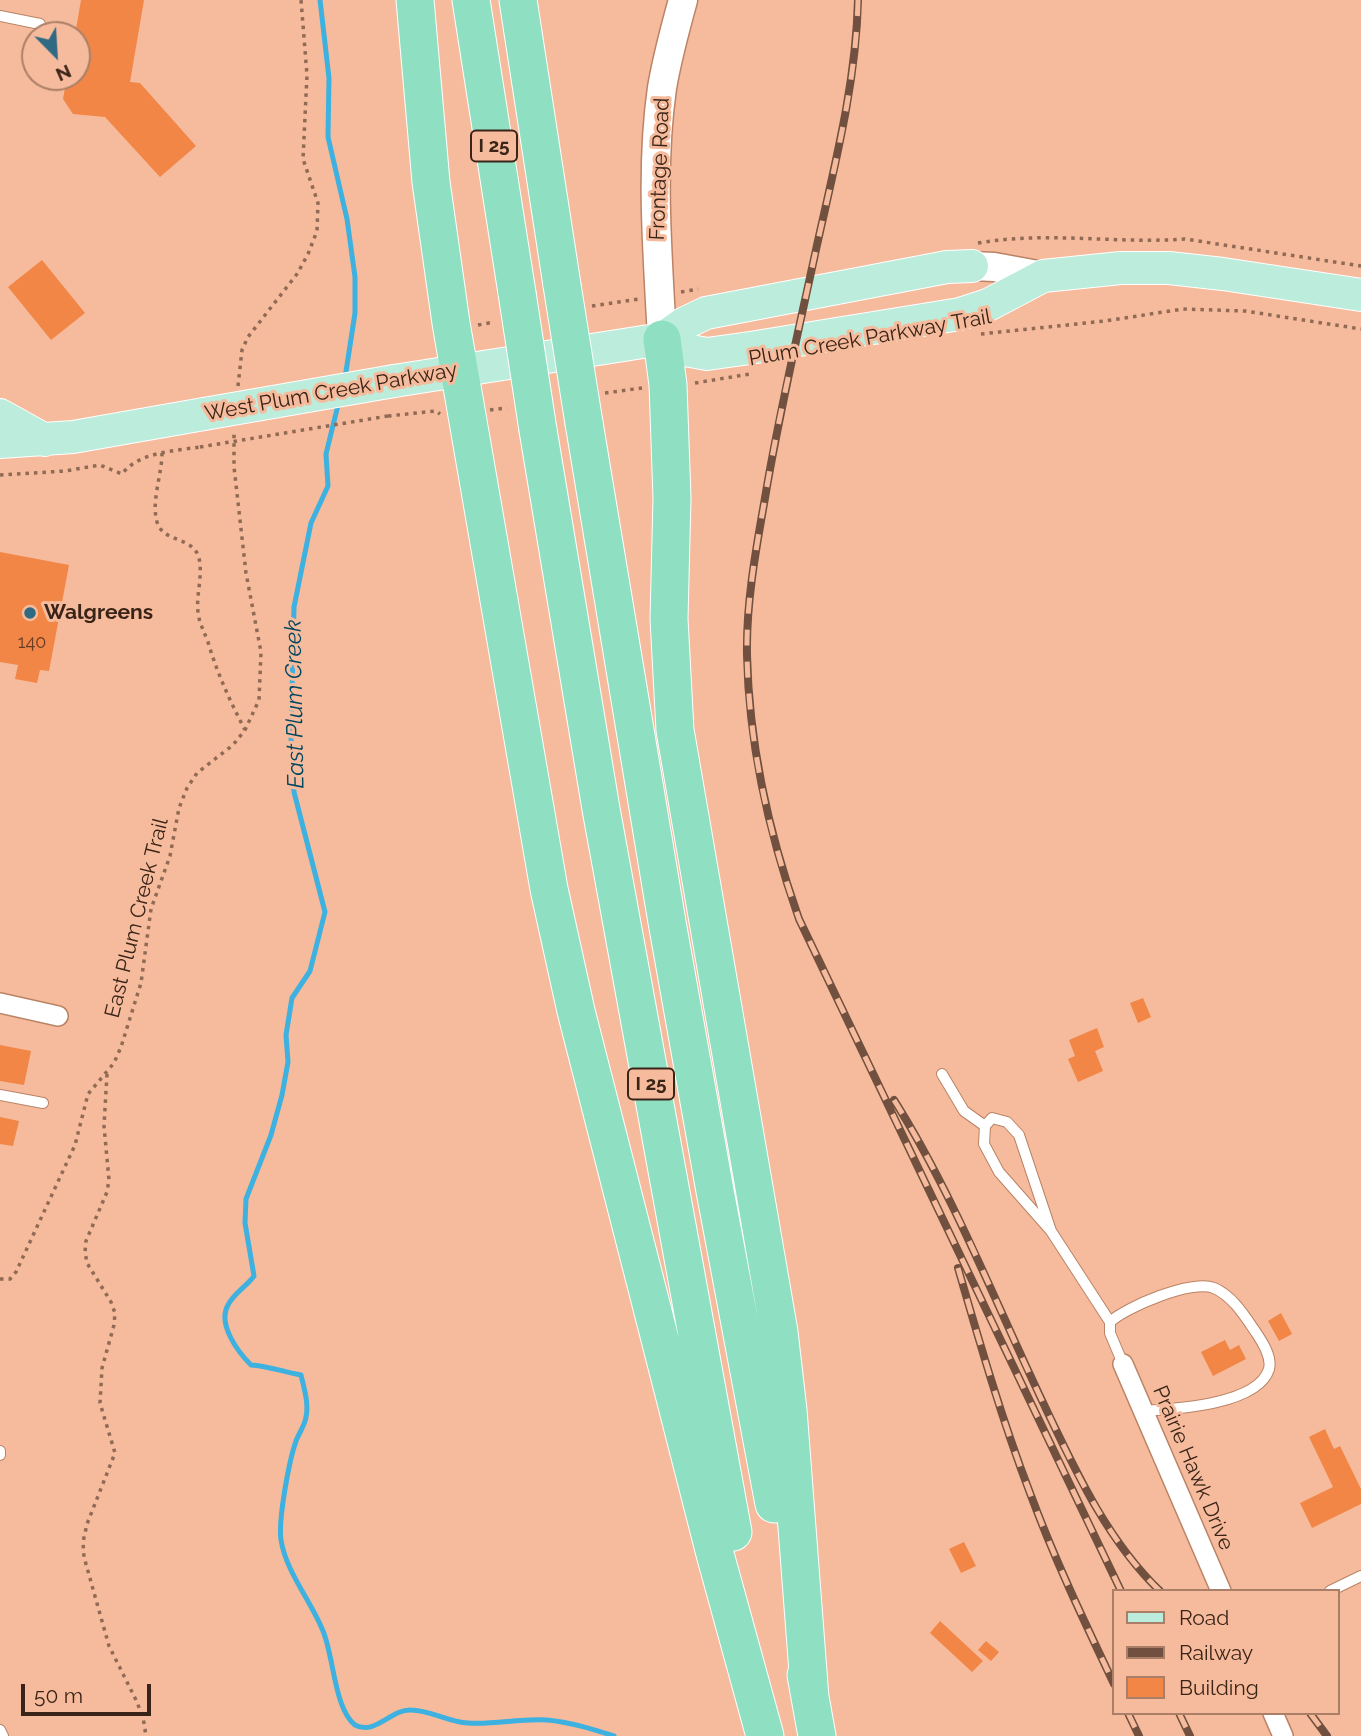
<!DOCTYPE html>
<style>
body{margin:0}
#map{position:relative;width:1361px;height:1736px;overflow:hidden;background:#f6bb9c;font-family:Raleway,sans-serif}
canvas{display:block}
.legend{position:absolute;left:1112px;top:1589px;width:228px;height:126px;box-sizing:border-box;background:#f6bb9c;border:2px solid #ab7f67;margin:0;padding:9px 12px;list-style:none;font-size:21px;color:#3a2418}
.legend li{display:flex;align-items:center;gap:14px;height:35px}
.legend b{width:35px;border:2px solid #ab7f67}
.north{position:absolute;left:21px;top:21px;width:70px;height:70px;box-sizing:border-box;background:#f6bb9c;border:2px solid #ab7f67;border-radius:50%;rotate:156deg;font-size:19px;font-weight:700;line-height:28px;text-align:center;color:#3a2418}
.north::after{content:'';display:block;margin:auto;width:24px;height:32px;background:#306982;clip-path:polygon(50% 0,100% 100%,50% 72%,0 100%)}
.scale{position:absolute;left:21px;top:1684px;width:130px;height:32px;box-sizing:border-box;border:4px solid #3a2418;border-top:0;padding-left:9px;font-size:21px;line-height:24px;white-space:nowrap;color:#3a2418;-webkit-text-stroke:5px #f6bb9c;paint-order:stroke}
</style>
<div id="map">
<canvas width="1361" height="1736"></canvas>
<ul class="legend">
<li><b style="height:9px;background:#bcecdb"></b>Road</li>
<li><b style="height:9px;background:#71503f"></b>Railway</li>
<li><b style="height:19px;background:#f18646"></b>Building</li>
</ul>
<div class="north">N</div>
<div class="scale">50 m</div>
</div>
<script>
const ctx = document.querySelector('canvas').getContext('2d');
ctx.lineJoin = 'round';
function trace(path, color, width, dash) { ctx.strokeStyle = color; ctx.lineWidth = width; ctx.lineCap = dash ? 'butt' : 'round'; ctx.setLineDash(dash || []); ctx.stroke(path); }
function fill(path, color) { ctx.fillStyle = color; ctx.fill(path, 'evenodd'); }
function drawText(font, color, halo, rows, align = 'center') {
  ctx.font = font + ' Raleway,sans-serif'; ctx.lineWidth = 6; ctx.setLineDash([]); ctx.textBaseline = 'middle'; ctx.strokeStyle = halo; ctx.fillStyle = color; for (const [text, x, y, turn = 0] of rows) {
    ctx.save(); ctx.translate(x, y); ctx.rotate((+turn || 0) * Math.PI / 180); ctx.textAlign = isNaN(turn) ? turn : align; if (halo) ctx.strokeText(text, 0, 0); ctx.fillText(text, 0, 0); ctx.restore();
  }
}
trace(new Path2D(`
 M320,0L329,78L328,137L347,219L355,277V313L345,378
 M339,401L326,454L328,486L311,523L294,607L291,737L294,792L325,912L310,971L292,998L286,1035L288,1062L282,1095L271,1135L246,1199L245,1223L254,1276C247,1286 233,1294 228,1305C217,1324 238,1352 251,1365C268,1366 284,1372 301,1375C304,1388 309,1404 306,1417C305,1425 299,1433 296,1441C289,1461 278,1520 281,1540C286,1572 311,1601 323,1631C334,1657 334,1708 355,1725C375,1736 391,1709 411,1710C430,1710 448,1722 468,1723C494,1725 521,1718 547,1720C570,1722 592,1729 614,1736`), '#3db1e0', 5);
fill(new Path2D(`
 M81,0H144L130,82L140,83L196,146L160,177L105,117L73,114L63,99L67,77H77V35H75Z
 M42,260L85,313L51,340L8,287Z
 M0,552L69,565L49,671L40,670L37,683L15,679L18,665L0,662Z
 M1143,998L1151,1017L1138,1023L1130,1003Z
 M1097,1028L1104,1047L1095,1051L1103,1071L1078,1082L1068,1059L1075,1056L1069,1040Z
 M0,1045L31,1051L24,1085L0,1081Z
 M0,1117L19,1121L13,1146L0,1144Z
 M1281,1313L1292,1334L1279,1341L1268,1321Z
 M1225,1340L1230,1350L1239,1345L1246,1359L1213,1376L1201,1352Z
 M1325,1429L1334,1449L1340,1446L1361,1489V1504L1312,1528L1300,1503L1333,1487L1309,1437Z
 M964,1542L976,1566L961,1573L949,1549Z
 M940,1621L983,1661L972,1672L930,1633Z
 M986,1641L999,1652L991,1661L978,1650Z`), '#f18646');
const lane = new Path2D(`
 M0,16L40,24
 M942,1074L964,1111L985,1126
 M0,1095L43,1103
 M1051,1231L1019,1135L1007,1122L992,1118L985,1126L984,1144L999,1172L1051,1231L1110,1322
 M1123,1364L1110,1333V1322C1126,1307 1192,1279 1214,1288C1233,1296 1246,1318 1257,1334C1263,1343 1272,1357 1269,1369C1258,1405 1174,1409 1143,1411
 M0,1451V1455
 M1330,1591L1361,1576
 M0,1730L3,1736`);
const street = new Path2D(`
 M0,1003L58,1016
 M1123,1364L1221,1591
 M1273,1713L1283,1736`);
const secondary = new Path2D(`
 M972,266L994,267L1043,276
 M662,339C658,257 650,171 662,88C667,58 675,29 683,0`);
const primary = new Path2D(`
 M662,339L683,324L706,313L947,267L972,266
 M394,381L662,339L685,350L707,354L750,348L960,314L988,305L1043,276L1121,268H1169L1223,274L1361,295
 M0,415L45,440
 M0,442L73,437L204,414`);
const highway = new Path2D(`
 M415,0L431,182L451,323L549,889L576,1011L715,1554L765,1736
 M471,0L517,293
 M518,0L562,285
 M662,339L668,385L672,498L669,619L675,730L779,1332L788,1410L810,1698
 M584,423L667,922L715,1191L774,1504
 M538,430L601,809L733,1532
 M806,1675L817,1736`);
trace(lane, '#ba8365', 12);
trace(street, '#ba8365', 22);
trace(secondary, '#ba8365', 31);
trace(primary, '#fff', 34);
trace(highway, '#fff', 39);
trace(new Path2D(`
 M978,243C1047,231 1116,244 1185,239L1361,266
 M681,292L698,289
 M592,306L639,299
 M478,325L494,322
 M981,334L1105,321L1183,309L1245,311L1361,329
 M695,383L750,374
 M238,386L242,350L248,337L297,274L308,254L317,231L318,203L303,159L307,75L301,0
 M605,393L642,388
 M490,410L507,408
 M388,416L436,411L440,414
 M162,453C162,475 151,501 157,522C163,543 193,536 199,558C203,576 196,594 198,612C199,623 204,631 208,642C217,673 230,701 245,730
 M0,475L65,471L100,465L122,474C139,452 174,451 200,447
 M107,1074L104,1126L109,1180L107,1192L86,1241L85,1252L87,1263L111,1302L115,1313L114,1325L102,1368L100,1403L115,1453L87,1524L83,1542L84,1557L109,1646L136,1700L143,1717L146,1736
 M0,1279H10L16,1272L75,1145L88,1094L114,1063L121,1047L141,983L151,909L170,856L179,808L187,788L197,773L233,745L245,730L259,700L261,652L246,573L234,467V432`), '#916a55', 3.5, [3.5, 5]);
trace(lane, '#fff', 10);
trace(street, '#fff', 19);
trace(secondary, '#fff', 28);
trace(primary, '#bcecdb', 32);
trace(highway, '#8fe0c3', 37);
const rail = new Path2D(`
 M858,0C856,83 835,164 817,245C799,329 779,413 765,498C756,549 746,603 747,655C749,746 769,834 799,919L1121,1591
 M894,1100C955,1197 997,1307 1047,1411C1077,1474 1108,1541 1160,1591
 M958,1268C980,1344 1002,1420 1030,1493C1054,1558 1084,1621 1114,1684
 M1128,1713L1139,1736
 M1179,1713L1190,1736
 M1310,1713L1327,1736`);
trace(rail, '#71503f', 8);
trace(rail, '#f6bb9c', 5, [16]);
const primaryBridge = new Path2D(`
 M204,414L394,381`);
const highwayBridge = new Path2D(`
 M562,285L584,423
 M517,293L538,430`);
trace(primaryBridge, '#fff', 34, []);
trace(highwayBridge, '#fff', 39, []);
trace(new Path2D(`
 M200,447L388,416`), '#916a55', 3.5, [3.5, 5]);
trace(primaryBridge, '#bcecdb', 32);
trace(highwayBridge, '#8fe0c3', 37);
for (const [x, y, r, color] of [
 [30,613,7,"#306982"]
]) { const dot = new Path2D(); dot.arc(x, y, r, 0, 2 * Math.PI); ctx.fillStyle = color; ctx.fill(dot); trace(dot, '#f6bb9c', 2.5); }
drawText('18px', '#683c24', null, [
 ["140",32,643]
]);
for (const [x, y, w] of [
 [494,146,46],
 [651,1084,46]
]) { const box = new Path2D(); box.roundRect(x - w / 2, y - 15.5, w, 31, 5); ctx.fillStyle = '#f6bb9c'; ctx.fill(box); trace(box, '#3a2418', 2); }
drawText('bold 19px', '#3a2418', null, [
 ["I 25",494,146],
 ["I 25",651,1084]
]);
drawText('21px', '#3a2418', '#f6bb9c', [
 ["Frontage Road",660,169,-88],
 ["Plum Creek Parkway Trail",870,338,-10],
 ["West Plum Creek Parkway",331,392,-10],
 ["East Plum Creek Trail",137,918,-76],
 ["Prairie Hawk Drive",1193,1468,67]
]);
drawText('bold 21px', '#3a2418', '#f6bb9c', [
 ["Walgreens",44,613]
], 'left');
drawText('italic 23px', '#01475f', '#f6bb9c', [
 ["East Plum Creek",295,704,-91]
]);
</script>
